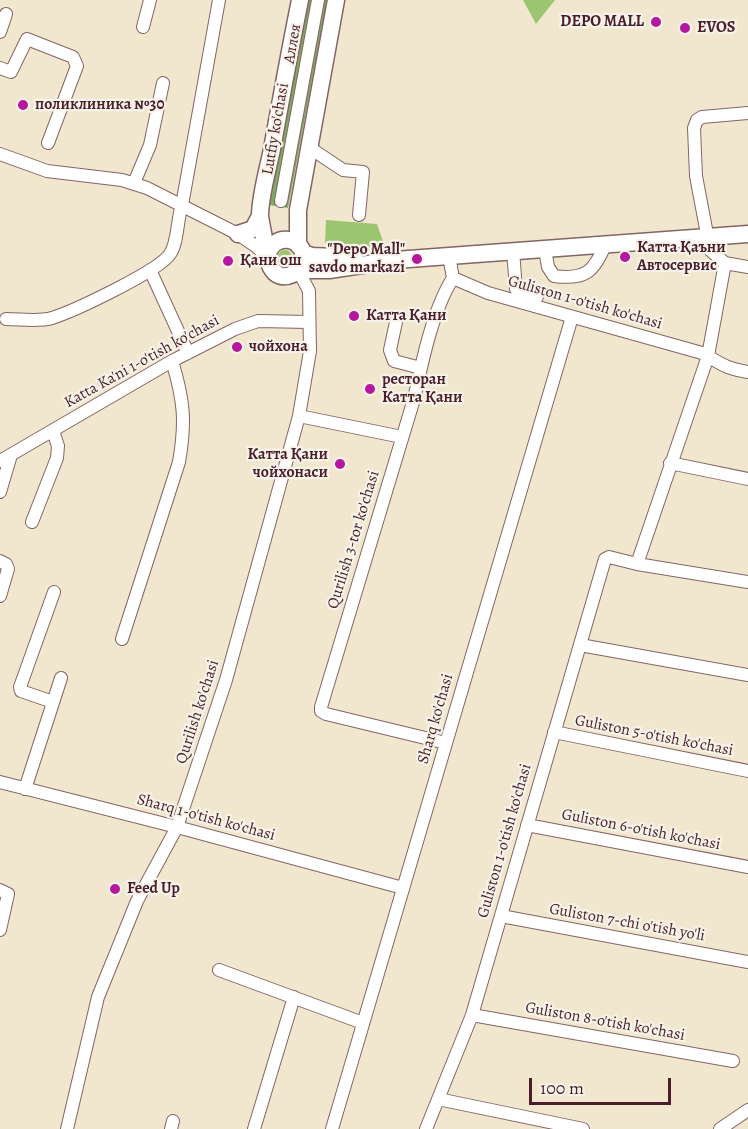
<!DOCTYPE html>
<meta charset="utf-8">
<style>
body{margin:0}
#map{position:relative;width:748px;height:1129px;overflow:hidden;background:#f1e7ce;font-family:Alegreya,serif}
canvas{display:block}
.scale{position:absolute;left:529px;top:1078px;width:142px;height:27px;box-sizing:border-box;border:3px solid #4a1f2b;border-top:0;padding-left:8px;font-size:18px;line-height:21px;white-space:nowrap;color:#4a1f2b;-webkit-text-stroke:4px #f7f3e8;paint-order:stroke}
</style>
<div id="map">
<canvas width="748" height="1129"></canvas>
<div class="scale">100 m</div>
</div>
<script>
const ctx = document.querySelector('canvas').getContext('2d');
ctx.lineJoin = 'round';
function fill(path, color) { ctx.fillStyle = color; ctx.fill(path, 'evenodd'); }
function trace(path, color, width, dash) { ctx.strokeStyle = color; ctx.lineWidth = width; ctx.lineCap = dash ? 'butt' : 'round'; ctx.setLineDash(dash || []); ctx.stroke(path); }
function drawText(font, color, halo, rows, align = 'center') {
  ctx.font = font + ' Alegreya,serif'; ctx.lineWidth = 4.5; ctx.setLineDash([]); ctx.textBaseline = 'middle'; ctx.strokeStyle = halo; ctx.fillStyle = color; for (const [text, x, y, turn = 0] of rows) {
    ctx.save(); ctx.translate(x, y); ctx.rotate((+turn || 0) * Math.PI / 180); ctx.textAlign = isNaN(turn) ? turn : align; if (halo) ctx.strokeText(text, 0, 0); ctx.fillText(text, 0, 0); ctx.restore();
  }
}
fill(new Path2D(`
 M523,0H555L536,24Z
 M326,220L377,224L385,247L330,246V244L325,243Z
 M278 257a7 7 0 1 1 14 0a7 7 0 1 1-14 0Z`), '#9cc572');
fill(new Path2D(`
 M307,0H327L288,208L269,205Z`), '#7daa64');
const minor = new Path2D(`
 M143,27L150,0
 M0,32L6,14
 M0,68L11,72L27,39L73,57L77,66L48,143
 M310,148L343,170L363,172L359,215
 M0,154L47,171L122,180L147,188L238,234L257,247L267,258
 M134,183L150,145L163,83
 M281,201L318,0
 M545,249L548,267L554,276C585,280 594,272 605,245
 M513,251L516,289L521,295L537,297
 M725,263L748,267
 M150,270L188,353
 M453,278L488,293L702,353C722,364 724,368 748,372
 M6,319C20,319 39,322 52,318C74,311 159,271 170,254C178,243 177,219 182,205L219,0
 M396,322L390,350L394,361L421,368
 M299,416L402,437
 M0,461L172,361L235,329L258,321L309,322
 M670,463L748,479
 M0,492L11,455
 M32,522L57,458L58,446L53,431
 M0,561L6,564L8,569L0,596
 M637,564L708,356L725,263L710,250L696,176L694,128L697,120L702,117L748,113
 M122,639L179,462C186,422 184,400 172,361
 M580,645L748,675
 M53,702L21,691L20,687L54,592
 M554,732L748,771
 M446,743L326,714L321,711V707L414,399C422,362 433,309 453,278L449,256
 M0,782L177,827L403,888
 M25,789L61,678
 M527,825L748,867
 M0,890L8,894L0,930
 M501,916L748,962
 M219,970L363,1023
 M472,1015L733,1061
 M438,1099L583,1129
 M67,1129L98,997L137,901L177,827L226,680L299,416L310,351L309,291L298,270
 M171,1129L173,1121
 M254,1129L294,997
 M332,1129L572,317
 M426,1129L472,1015L605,559L609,557L637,564L748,582
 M720,1129L748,1110`);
const major = new Path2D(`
 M238,234L253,229L260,216
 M298,245V210L336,0
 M303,253L312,256L355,258
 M267,258C271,230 307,237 303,260C302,266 298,271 293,274C269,285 266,253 264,239C263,231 261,224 260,216C260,196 268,169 272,149C281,99 290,50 300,0
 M298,270H329L395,260L748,234`);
trace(minor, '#846564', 14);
trace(major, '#846564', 19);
trace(minor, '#fff', 12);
trace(major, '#fff', 16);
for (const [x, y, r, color] of [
 [656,22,6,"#b5179e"],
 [685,28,6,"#b5179e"],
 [23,105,6,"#b5179e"],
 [625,257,6,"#b5179e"],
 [417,259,6,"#b5179e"],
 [228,261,6,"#b5179e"],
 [354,316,6,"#b5179e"],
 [237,347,6,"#b5179e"],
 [370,389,6,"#b5179e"],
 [340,464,6,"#b5179e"],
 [115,889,6,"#b5179e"]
]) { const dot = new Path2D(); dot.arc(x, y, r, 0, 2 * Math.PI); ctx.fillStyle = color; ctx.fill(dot); trace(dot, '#f7f3e8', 2); }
drawText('bold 16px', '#4a1f2b', '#f7f3e8', [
 ["DEPO MALL",644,22,"right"],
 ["EVOS",697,28],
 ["поликлиника №30",35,105],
 ["Катта Қаъни",637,248],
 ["Автосервис",637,266],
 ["\"Depo Mall\"",405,250,"right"],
 ["savdo markazi",405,268,"right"],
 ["Қани ош",240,261],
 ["Катта Қани",366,316],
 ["чойхона",249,347],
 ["ресторан",382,380],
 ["Катта Қани",382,398],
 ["Катта Қани",328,455,"right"],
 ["чойхонаси",328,473,"right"],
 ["Feed Up",127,889]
], 'left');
drawText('16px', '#4a1f2b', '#f7f3e8', [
 ["Аллея",293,44,-80],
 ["Lutfiy ko'chasi",276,129,-80],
 ["Guliston 1-o'tish ko'chasi",585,303,16],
 ["Katta Ka'ni 1-o'tish ko'chasi",142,362,-29],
 ["Qurilish 3-tor ko'chasi",354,540,-73],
 ["Qurilish ko'chasi",198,712,-72],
 ["Sharq ko'chasi",436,719,-74],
 ["Guliston 5-o'tish ko'chasi",654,736,11],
 ["Sharq 1-o'tish ko'chasi",206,818,15],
 ["Guliston 6-o'tish ko'chasi",641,830,11],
 ["Guliston 1-o'tish ko'chasi",505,841,-74],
 ["Guliston 7-chi o'tish yo'li",627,923,10],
 ["Guliston 8-o'tish ko'chasi",605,1022,10]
]);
</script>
